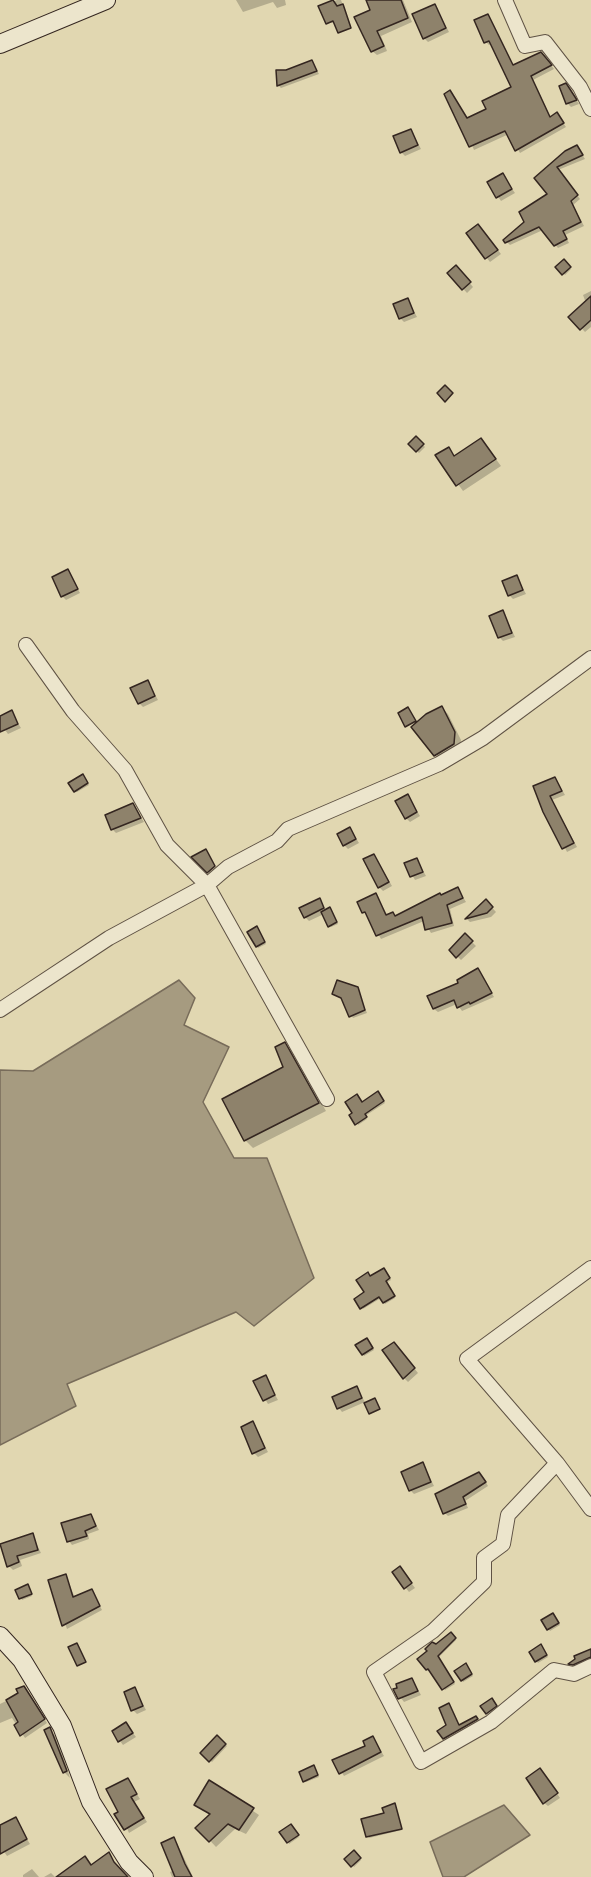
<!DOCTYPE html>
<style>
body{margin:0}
canvas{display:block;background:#e1d7b1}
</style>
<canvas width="591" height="1877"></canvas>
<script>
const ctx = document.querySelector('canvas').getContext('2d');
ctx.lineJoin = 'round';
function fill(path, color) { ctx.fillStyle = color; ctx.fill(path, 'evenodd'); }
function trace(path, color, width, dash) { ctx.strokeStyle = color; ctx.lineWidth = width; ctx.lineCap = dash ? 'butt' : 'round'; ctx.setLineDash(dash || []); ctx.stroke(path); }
const water = new Path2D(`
 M179,980L195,998L184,1025L229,1047L203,1102L234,1158H267L314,1278L254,1326L236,1312L67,1384L76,1406L0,1445V1070L33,1071Z
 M504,1805L530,1835L464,1877H443L430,1842Z`);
fill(water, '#a69b80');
trace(water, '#786c5a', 1.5);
fill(new Path2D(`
 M236,0H285L286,5L277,8L273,2L243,12Z
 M337,0H341L351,26L339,31L335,22L327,23L320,7Z
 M369,0H403L412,22L381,36L387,51L377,55L372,51V11Z
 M435,5L449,32L428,42L424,38Z
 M487,16L514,66L545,57L554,69L533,80L551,118L557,114L566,127L520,153L509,134L474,150L450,92L468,119L488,110L513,88L492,44L489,45L486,42Z
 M312,62L319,74L281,88L278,85L287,71Z
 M569,89L579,104L571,107L567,103Z
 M411,130L421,149L405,156L401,152Z
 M580,151L585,159L558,170L580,199L573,205L584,226L565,235L569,243L558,248L543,230L510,245L507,242L549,194L536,178Z
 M502,175L515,193L501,201L489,183Z
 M482,230L501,254L490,262L468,234Z
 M564,261L571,269L565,275L557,267Z
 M456,267L473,287L467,293L449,273Z
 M591,291V327L585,332L571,317L586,303L583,295Z
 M408,300L417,317L404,322L400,318Z
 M416,438L425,447L419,453L410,444Z
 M481,439L501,466L463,491L438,456L448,449L455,457Z
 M68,571L80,593L66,600L62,596Z
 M517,577L526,594L513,599L509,595Z
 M503,612L515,637L503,641L499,637Z
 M148,682L158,700L143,707L139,703Z
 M442,708L448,714L461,740L460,751L442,761L413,728Z
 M11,712L21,728L8,734L0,723V717Z
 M84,778L89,785L77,792L75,791Z
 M555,778L565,795L552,800L577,847L567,852L535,787Z
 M408,796L420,816L410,822L406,818Z
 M133,805L144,822L116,833L112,829Z
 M350,829L359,843L348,849L344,845Z
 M206,851L218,871L212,876L194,857Z
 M374,855L392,886L383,891L379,887Z
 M417,860L426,876L415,880L406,864Z
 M458,889L466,902L450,909L454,926L431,933L424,921L381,939L368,915L363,912L376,895L388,916L393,913L396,917Z
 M319,900L327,911H332L338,924L331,927L324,914L309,921L305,917Z
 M486,901L496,912L491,917L470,922L467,919Z
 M258,930L266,944L258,948L249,932Z
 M465,935L476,946L461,960L451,950Z
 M478,970L494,997L462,1011L457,1004L438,1012L434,1009L429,997L460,983Z
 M357,989L367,1013L353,1018L343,1000L333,994Z
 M285,1044L293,1052L326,1111L253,1148L245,1140L285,1068Z
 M379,1095L385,1103L365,1116L367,1119L358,1125L354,1113L362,1103Z
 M385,1271L391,1280L386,1283L395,1298L385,1304L381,1298L363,1309L371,1278Z
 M368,1341L374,1350L364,1356L363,1354Z
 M398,1348L418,1373L408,1382L404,1378Z
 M265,1377L278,1400L268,1404L255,1382Z
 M356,1387L365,1402L342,1412L339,1408Z
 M253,1423L268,1452L258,1457L254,1453Z
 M423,1464L434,1486L414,1494L410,1490Z
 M483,1477L488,1486L465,1501L468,1508L448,1516L445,1513Z
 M91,1516L99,1530L88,1534L89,1539L72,1545L69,1541Z
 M32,1535L41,1553L20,1560L22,1566L13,1570L9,1566Z
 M403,1572L415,1588L409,1592L394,1573Z
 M66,1576L75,1598L92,1591L102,1610L67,1629L50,1581Z
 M29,1588L32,1596L22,1600L21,1598Z
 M554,1616L560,1625L550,1631L543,1621Z
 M451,1634L456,1640L438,1658L455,1684L445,1690L431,1669L429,1671L419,1659L433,1644L436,1646Z
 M542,1648L548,1657L538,1663L531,1653Z
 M591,1650V1659L575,1665L570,1664Z
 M467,1667L473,1676L463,1682L462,1680Z
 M412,1679L421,1695L404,1702L395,1690Z
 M24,1687L47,1723L25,1738L12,1718L0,1723V1704L20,1694Z
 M135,1689L146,1710L137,1714L133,1710Z
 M493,1702L497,1708L488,1715L482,1706Z
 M449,1705L460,1726L476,1717L480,1723L447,1742L444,1738Z
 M126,1724L136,1737L123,1745L120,1741Z
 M49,1729L58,1739L70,1778L64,1772Z
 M217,1737L227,1746L212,1762L202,1753Z
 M373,1738L384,1756L344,1776L334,1760L367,1747Z
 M315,1769L319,1777L306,1782L304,1781Z
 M544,1774L560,1798L548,1806L544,1803Z
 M128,1780L140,1799L134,1802L147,1822L129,1833L120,1813Z
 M210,1782L259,1815L246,1834L235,1829L216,1847L198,1828L210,1815L196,1805Z
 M396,1806L402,1830L369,1838L368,1836Z
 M15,1819L30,1844L7,1856L0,1846V1827Z
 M292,1828L299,1837L289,1844L288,1842Z
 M173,1839L177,1843L193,1877H172L170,1872L174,1870Z
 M355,1854L361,1860L354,1867L347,1859Z
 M32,1869L39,1877H23V1875Z
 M51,1873L55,1877H44Z`), '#0003');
const building = new Path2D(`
 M333,0L337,6L343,4L351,28L338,33L333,21L326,24L318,6Z
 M366,0H401L408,18L377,31L384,46L371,52L354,17L370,10Z
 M435,4L446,28L423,39L412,14Z
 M488,14L513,65L541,52L552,65L531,76L550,117L557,112L564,123L515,151L505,131L469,147L444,94L450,90L467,118L486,109L482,101L511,87L489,41L484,43L474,20Z
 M312,60L317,71L277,86L276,70H286Z
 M566,83L577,100L566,104L559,86Z
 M411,129L418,145L400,153L393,136Z
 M577,145L583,155L557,167L578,195L571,201L581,222L563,231L567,239L554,246L539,227L505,243L503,240L524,222L519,212L547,194L534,178L565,151Z
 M503,173L512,189L496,198L487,182Z
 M478,224L498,250L485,259L466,233Z
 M564,259L571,267L562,275L555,267Z
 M456,265L471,282L462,290L447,273Z
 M591,296V320L580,330L568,317Z
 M408,298L414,313L399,319L393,304Z
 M445,385L453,393L445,402L437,393Z
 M416,436L424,444L416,452L408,444Z
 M481,438L496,459L456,486L435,455L449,447L454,456Z
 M68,569L78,589L61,597L52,577Z
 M517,575L523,590L508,596L502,581Z
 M503,610L512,633L498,638L489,616Z
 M148,680L155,696L138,704L130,688Z
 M442,706L455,732L454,744L434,756L411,727L426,714Z
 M408,707L416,721L405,727L398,713Z
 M12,710L18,724L0,732V716Z
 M83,774L88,783L74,792L68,783Z
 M555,777L562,791L550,796L574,843L562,849L543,812L533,786Z
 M408,794L417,812L405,819L395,801Z
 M133,803L141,818L111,830L105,815Z
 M350,827L356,839L343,846L337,834Z
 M206,849L215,866L207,873L191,857Z
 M374,854L389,882L378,888L363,859Z
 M417,858L423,872L410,877L404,863Z
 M458,887L463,898L447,905L452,923L425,930L422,917L376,936L365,912L362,913L357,902L376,893L386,915L393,912L395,916L440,893L441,895Z
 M320,898L324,908L304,918L299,908Z
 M486,899L493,907L487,913L465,919Z
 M330,907L337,922L328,927L321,912Z
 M257,926L265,942L256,947L247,932Z
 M465,933L473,941L456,958L449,950Z
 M478,968L492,993L470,1004L469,1002L457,1008L454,1000L433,1009L427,996L458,983L457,980Z
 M337,980L358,987L365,1010L349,1017L341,998L332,994Z
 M285,1042L319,1103L244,1141L222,1099L283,1067L275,1047Z
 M378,1091L384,1101L365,1114L367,1117L355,1125L349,1115L352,1113L345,1102L357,1094L362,1102Z
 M384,1268L390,1278L386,1281L395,1296L383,1303L379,1297L360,1309L354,1299L364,1292L356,1280L368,1272L370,1276Z
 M367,1338L373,1348L362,1355L355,1345Z
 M394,1342L415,1368L403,1379L382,1350Z
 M266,1375L275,1395L263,1401L253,1381Z
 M357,1386L362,1398L337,1409L332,1397Z
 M375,1398L380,1409L369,1414L364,1403Z
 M253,1421L265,1448L252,1454L241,1427Z
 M423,1462L431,1482L409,1491L401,1472Z
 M479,1472L486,1482L463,1497L466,1504L443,1514L435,1494Z
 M91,1514L96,1526L85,1531L87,1536L67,1542L61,1523Z
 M33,1533L38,1550L17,1556L19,1562L7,1567L0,1544Z
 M400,1566L412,1583L404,1589L392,1572Z
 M66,1574L73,1597L92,1589L100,1606L62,1626L48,1580Z
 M28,1584L32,1594L19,1599L15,1590Z
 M553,1613L559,1623L547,1630L541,1620Z
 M451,1632L456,1638L438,1656L454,1682L442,1690L428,1669L426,1670L417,1659L427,1651L425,1649L432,1642L436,1644Z
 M77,1643L86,1662L77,1666L68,1647Z
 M541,1644L547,1655L535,1662L529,1652Z
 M591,1649V1657L573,1665L568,1664L575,1659L574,1656Z
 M466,1663L472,1674L461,1681L454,1671Z
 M412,1678L418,1691L398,1699L393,1689L397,1688L396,1684Z
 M24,1686L45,1719L20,1736L14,1725L18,1722L6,1700L18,1693L16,1689Z
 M135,1687L143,1706L131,1711L124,1692Z
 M492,1698L497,1706L486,1714L480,1706Z
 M449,1703L459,1725L476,1716L478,1719L443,1739L437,1731L446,1725L439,1708Z
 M126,1722L133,1733L118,1742L112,1731Z
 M50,1727L67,1771L63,1773L44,1730Z
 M217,1735L226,1744L209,1762L200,1753Z
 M373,1736L381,1752L339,1774L332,1760L365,1746L363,1741Z
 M314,1765L318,1775L303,1782L299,1772Z
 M540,1768L558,1793L543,1804L526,1778Z
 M128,1778L137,1794L131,1797L144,1818L124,1830L114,1814L118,1812L106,1789Z
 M209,1780L254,1808L239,1830L228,1824L209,1842L195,1828L210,1814L194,1805Z
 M395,1803L402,1829L366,1837L361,1819L384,1813L382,1808Z
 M16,1817L27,1839L0,1854V1825Z
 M291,1824L299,1835L287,1843L279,1832Z
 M174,1837L185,1864L192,1877H175L161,1843Z
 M354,1850L361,1858L351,1867L344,1859Z
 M109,1852L114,1862L128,1877H56L85,1856L91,1865Z`);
fill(building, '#8e826b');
trace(building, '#342620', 1.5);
const street = new Path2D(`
 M505,0L525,46L545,42L580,87L591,109
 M26,645L73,711L125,770L167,845L207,885L228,867L277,841L288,829L439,764L483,738L591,658
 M0,1010L109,938L207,885L327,1099
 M591,1268L467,1359L557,1463L591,1509
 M557,1463L508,1515L503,1544L484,1558V1582L433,1631L374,1672L421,1762L491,1722L554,1670L574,1674L591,1666`);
const secondary = new Path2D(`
 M0,44L106,0
 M0,1636L22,1660L62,1726L91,1802L129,1862L144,1877`);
trace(street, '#5f5244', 16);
trace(secondary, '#342620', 20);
trace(street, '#ece5cc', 14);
trace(secondary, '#ece5cc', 18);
</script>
